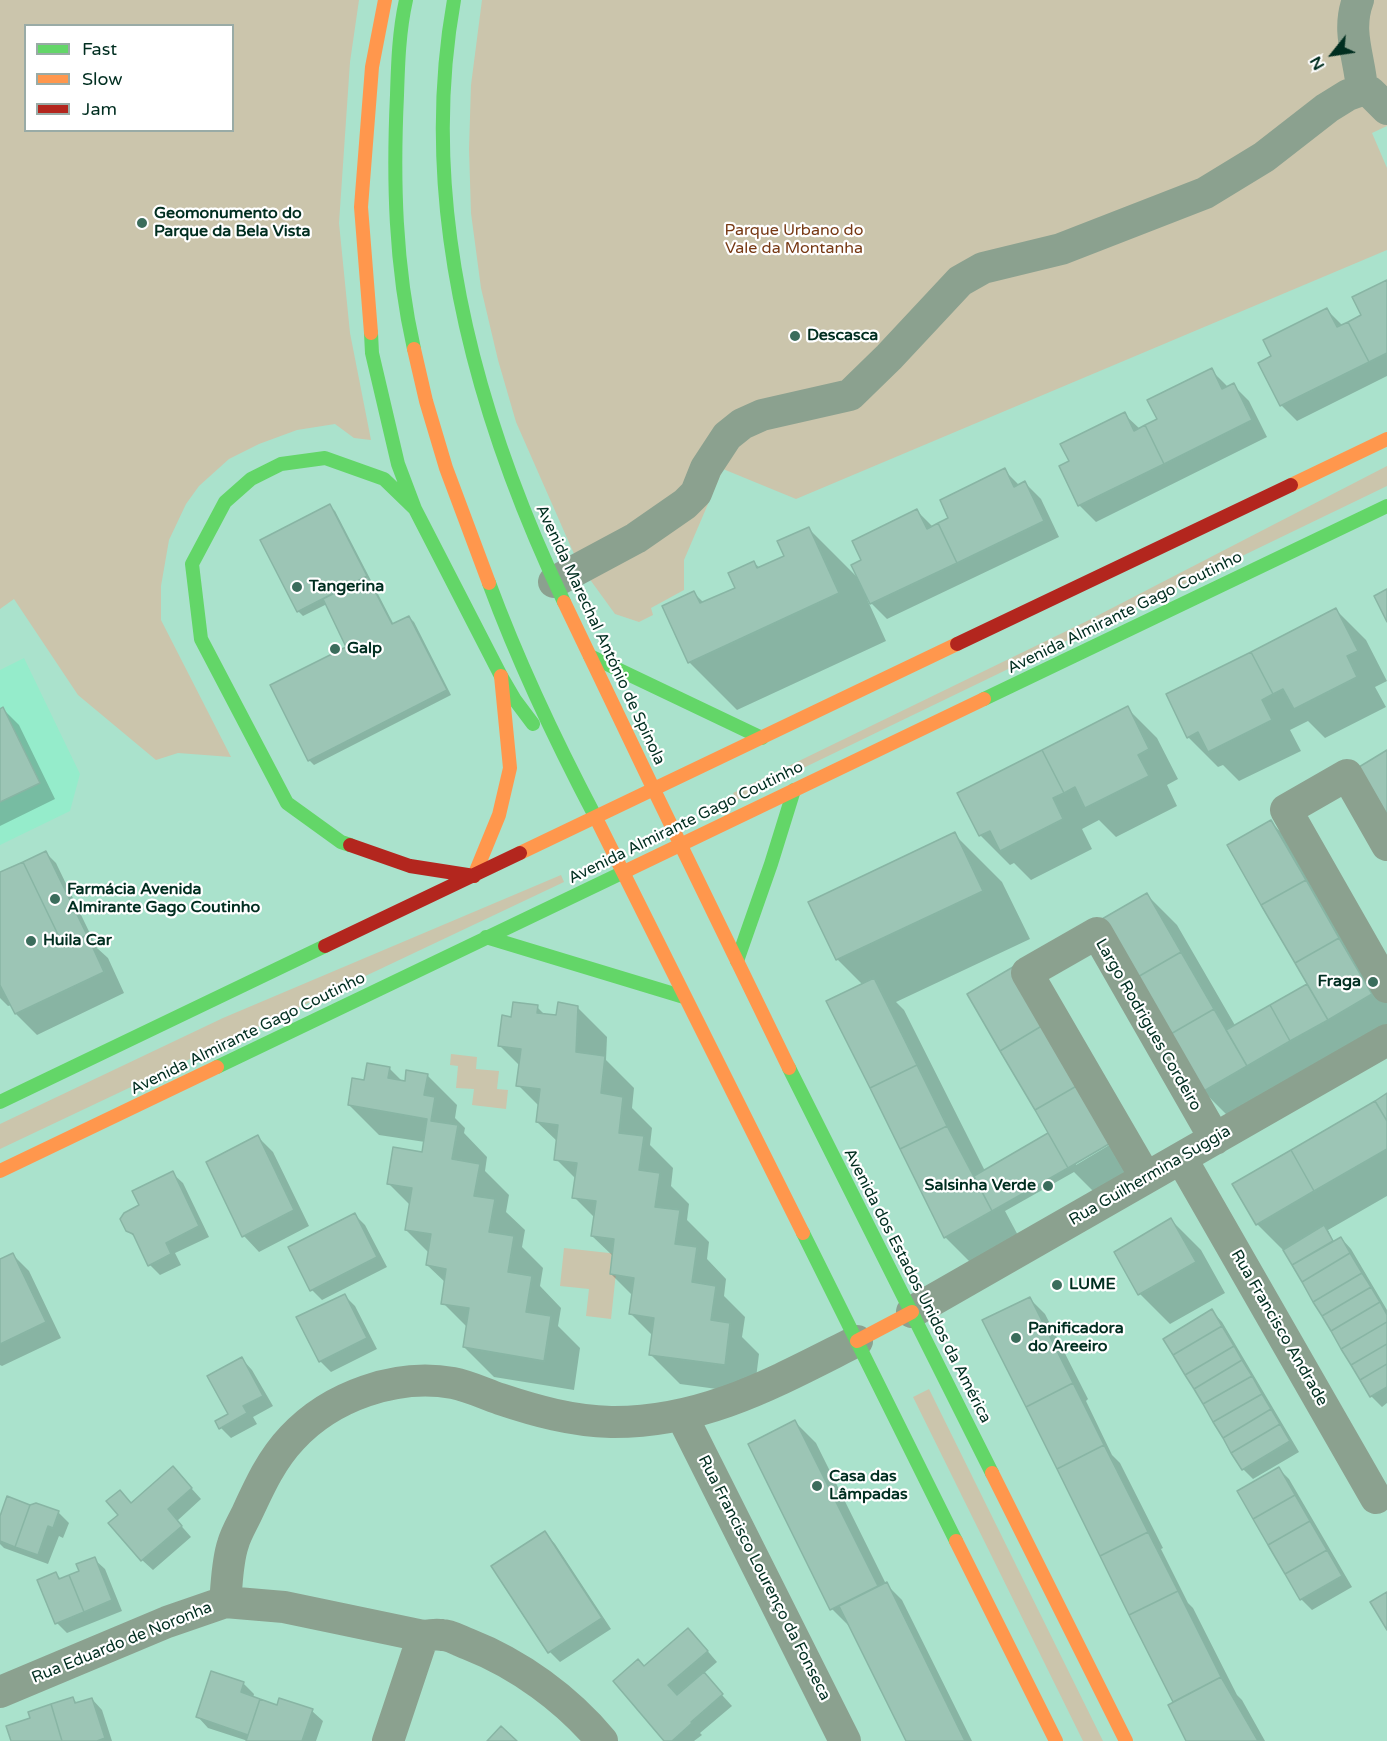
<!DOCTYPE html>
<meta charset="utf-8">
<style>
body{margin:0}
#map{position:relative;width:1387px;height:1741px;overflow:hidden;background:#aae2cc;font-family:"Varela Round",sans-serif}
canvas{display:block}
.legend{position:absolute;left:24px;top:24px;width:210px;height:108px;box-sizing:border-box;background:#fff;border:2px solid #99aba6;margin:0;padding:8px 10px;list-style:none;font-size:18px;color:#002e20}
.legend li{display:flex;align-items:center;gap:12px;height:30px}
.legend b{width:30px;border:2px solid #99aba6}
.north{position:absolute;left:1303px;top:24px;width:60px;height:60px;-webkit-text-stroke:4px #fff;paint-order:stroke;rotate:240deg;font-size:16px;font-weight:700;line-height:24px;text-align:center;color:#002e20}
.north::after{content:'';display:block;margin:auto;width:21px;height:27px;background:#002e20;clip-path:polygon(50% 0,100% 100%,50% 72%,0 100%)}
</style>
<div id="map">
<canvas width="1387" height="1741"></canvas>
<ul class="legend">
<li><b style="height:8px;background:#63d668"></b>Fast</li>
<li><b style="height:8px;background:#ff974d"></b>Slow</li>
<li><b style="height:8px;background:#b3261e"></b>Jam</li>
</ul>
<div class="north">N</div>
</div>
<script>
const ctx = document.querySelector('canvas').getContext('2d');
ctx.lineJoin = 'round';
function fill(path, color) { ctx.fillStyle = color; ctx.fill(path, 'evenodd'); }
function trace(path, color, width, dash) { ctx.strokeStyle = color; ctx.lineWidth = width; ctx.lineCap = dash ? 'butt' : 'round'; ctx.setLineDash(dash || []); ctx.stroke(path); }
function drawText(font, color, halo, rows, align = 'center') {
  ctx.font = font + ' "Varela Round",sans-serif'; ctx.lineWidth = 4.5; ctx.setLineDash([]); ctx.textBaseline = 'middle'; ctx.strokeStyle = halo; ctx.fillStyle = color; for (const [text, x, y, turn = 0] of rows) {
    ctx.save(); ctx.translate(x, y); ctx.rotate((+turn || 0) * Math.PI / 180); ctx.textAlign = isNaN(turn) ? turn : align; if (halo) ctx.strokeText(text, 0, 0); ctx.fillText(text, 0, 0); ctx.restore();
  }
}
fill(new Path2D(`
 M24,658L80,774L70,811L0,845V670Z`), '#95eccb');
fill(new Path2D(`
 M0,0H359L350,62L339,223L350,333L371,440L354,438L335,424L297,430L259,444L229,459L199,486L186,504L169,540L161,586V620L231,757L178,753L156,760L78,695L14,599L0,609ZM26,26H232V130H26Z
 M482,0H1387V126L1372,133L1387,168V250L796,499L723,469L684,560V590L651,608L653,615L639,622L615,614L578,563L516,422L498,360L481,288L471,213L469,149L471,85Z
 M1387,466V486L737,800L733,793L1087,621Z
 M561,875L564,882L0,1149V1124L223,1018Z
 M451,1054L477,1057L476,1069L499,1071L497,1089L508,1090L506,1109L472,1105L474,1089L456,1088L458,1066L450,1065Z
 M564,1248L618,1254L611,1319L586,1316L589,1289L560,1286Z
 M929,1389L1103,1741H1083L913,1397Z`), '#cbc5ac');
fill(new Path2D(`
 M1387,281V376L1297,421L1281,405L1273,357L1327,310L1343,326L1363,316Z
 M1211,370L1228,387L1233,385L1249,401L1267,437L1096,522L1080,506L1061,467L1071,462L1124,414L1140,429L1159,420Z
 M1004,470L1020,486L1025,483L1041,499L1059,537L887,619L867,599L886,641L737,710L689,662L694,593L704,603L736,588L754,563L760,568L786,557L809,529L859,579L863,561L917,511L933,527L950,519Z
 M330,506L335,511L394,625L409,617L414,622L451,695L314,765L309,760L348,648L327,604L303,616L298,611Z
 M1336,610L1366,640L1387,681L1375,687L1386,707L1325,738L1308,721L1290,730L1301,751L1239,781L1223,765L1218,767L1188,737Z
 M1127,708L1157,738L1178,779L1167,785L1177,806L1116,837L1099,820L1082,829L1092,849L1031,880L1014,863L1010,865L980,835Z
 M3,709L19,725L55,799L0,826V710Z
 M1271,822L1300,852L1387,1001V1032L1233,1121L1203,1091L1147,895L1177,925L1236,1027L1309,985Z
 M954,834L1002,882L1030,939L896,1002L904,1010L985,1171L1050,1133L969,995L1012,969L1042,999L1143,1171L1099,1197L1074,1172L1005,1211L1021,1241L975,1267L945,1237L828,1002L863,985L837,959L810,903ZM1120,1136L1121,1138L1076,1165V1161Z
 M46,853L56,863L97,948L108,958L124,993L37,1035L16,1014L12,1005L8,1006L0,998V873Z
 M537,1007L545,1015L557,1017L577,1007L607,1037L606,1060L634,1088L632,1108L652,1128L650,1145L673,1168L671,1186L689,1204L687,1220L709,1242L707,1259L726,1279L724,1296L745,1317L742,1337L759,1354L754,1394L680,1384L650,1354L653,1336L631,1314L633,1296L611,1274L614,1257L592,1236L595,1218L574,1197L576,1179L556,1159L558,1142L537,1122L539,1106L518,1085L521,1067L499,1045L512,1018Z
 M389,1068L403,1082L427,1075L457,1105L455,1118L465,1128L464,1133L487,1157L485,1171L509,1195L506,1212L525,1230L522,1247L543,1268L540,1286L561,1308L558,1326L580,1348L574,1390L494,1377L464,1347L468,1328L443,1303L446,1283L427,1265L429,1253L406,1230L410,1205L389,1184L423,1153L425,1142L379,1135L349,1105L365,1082Z
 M1387,1095V1196L1328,1230L1334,1242L1341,1238L1351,1249L1387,1310V1403L1382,1407L1371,1396L1287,1254L1257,1224Z
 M258,1137L273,1152L309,1226L259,1252L244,1236Z
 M172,1173L183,1183L209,1237L175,1253L181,1265L160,1275L150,1265L139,1241L127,1230L141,1206Z
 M355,1215L365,1225L387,1267L322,1300L312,1290Z
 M1171,1220L1201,1250L1225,1293L1170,1324L1140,1294L1116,1252Z
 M13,1255L29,1271L61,1338L2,1366L0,1365V1261Z
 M345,1296L355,1306L377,1349L331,1372L320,1361Z
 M1029,1298L1045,1314L1088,1399L1086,1401L1112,1455L1120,1463L1163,1548L1161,1549L1188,1603L1193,1608L1237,1695L1242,1700L1265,1741H1188L1176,1703Z
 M1212,1311L1222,1322L1299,1452L1253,1479L1243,1469Z
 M242,1359L252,1370L273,1406L253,1417L257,1424L231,1438L221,1428L230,1415Z
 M795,1422L816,1443L886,1584L902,1600L972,1741H908L853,1630L832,1609L750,1444Z
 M1279,1469L1289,1479L1352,1587L1312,1610L1301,1599L1239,1492Z
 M183,1479L201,1499L177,1521L191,1537L153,1570L142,1560L132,1504Z
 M30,1507L58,1512L69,1523L63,1538L59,1536L48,1564L4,1548L0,1544V1521Z
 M545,1533L555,1544L611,1629L560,1662L550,1652Z
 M94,1559L105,1569L122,1611L67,1633L57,1623L56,1574L61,1579L81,1571Z
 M699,1641L717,1662L703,1674L732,1706L700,1733L702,1735L694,1741H666L644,1668Z
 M243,1683L254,1694L253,1698L278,1707L312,1711L323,1721L316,1741H248L208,1728L198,1717Z
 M73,1699L78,1704L92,1699L102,1710L112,1741H12L32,1719Z`), '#0003');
const building = new Path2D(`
 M1387,280V353L1369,362L1348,322L1361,315L1352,297Z
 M1327,308L1337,327L1348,322L1369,362L1280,406L1258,363L1271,356L1263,340Z
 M1212,368L1222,389L1234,383L1252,420L1164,464L1145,425L1157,419L1147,400Z
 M1125,412L1134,431L1145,425L1164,464L1078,506L1059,466L1069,461L1060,444Z
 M1005,468L1014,487L1025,481L1044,521L957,563L938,523L948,518L940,500Z
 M330,504L367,576L297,612L260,540Z
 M917,509L927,529L938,523L957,563L870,604L851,565L861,560L852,541Z
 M809,527L839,593L688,663L662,606L694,591L700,603L735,588L728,573L754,561L757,568L784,556L777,541Z
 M367,576L392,624L409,616L447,690L308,761L270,685L346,647L323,599Z
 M1387,589V622L1374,596Z
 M1336,608L1358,651L1347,656L1357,677L1294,709L1283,689L1273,694L1251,652Z
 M1251,652L1273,694L1262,700L1272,720L1208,752L1198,732L1187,738L1166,694Z
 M1128,706L1149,749L1138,755L1149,776L1085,808L1075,787L1064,793L1042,750Z
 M3,707L40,783L0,802V709Z
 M1042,750L1064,793L1053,798L1063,819L1000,851L990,831L979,836L957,793Z
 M1387,750V815L1359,767Z
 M1271,820L1306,880L1261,905L1227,845Z
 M955,832L983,891L836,960L808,902Z
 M46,851L87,935L64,947L23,862Z
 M23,862L64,947L87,935L104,972L15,1014L0,985V872Z
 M1306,880L1339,938L1295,963L1261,905Z
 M1147,893L1181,952L1136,978L1102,919Z
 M1339,938L1372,994L1328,1020L1295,963Z
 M1181,952L1214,1009L1169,1035L1136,978Z
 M1013,967L1045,1024L1000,1051L967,994Z
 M874,978L917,1065L870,1088L826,1001Z
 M1307,984L1328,1020L1290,1041L1270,1005Z
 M513,1002L538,1005L537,1013L556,1015L558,1002L578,1006L576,1052L605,1056L601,1093L623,1097L619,1133L644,1136L639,1170L660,1173L655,1207L680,1210L675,1244L697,1247L692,1282L716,1286L711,1320L730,1323L725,1365L649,1355L654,1318L629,1314L634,1278L610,1274L614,1239L591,1236L596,1201L572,1198L577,1163L554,1160L558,1125L536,1122L540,1089L516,1086L521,1049L498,1046L502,1015L511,1017Z
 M1270,1005L1290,1041L1247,1066L1226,1030Z
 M1214,1009L1247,1066L1202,1092L1169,1035Z
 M1045,1024L1080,1084L1035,1110L1000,1051Z
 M367,1063L390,1067L388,1078L405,1081L406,1070L428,1074L424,1095L435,1097L431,1121L458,1125L452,1159L480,1164L474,1196L495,1199L489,1232L514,1236L508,1272L532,1276L526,1312L551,1316L544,1361L463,1347L469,1308L441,1304L446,1269L426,1265L431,1234L405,1230L412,1188L387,1184L393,1147L422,1152L427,1119L348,1105L352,1078L364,1080Z
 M917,1065L947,1126L900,1149L870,1088Z
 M1080,1084L1114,1141L1068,1168L1035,1110Z
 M1387,1093V1121L1375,1101Z
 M1375,1101L1387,1121V1149L1314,1191L1291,1150Z
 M947,1126L992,1211L944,1238L900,1149Z
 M1048,1133L1068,1168L992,1211L974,1176Z
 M258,1135L294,1210L242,1237L206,1162Z
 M1291,1150L1314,1191L1256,1225L1232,1184Z
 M173,1171L199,1226L166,1243L171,1254L148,1266L133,1234L126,1231L120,1219L124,1213L139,1205L132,1191Z
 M355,1213L377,1257L310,1291L288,1247Z
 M1171,1218L1196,1262L1138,1295L1114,1252Z
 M1324,1225L1333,1241L1292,1265L1283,1250Z
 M1341,1237L1350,1253L1302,1282L1292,1265Z
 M13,1253L46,1322L0,1344V1259Z
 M1350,1253L1362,1273L1313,1302L1302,1282Z
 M1362,1273L1371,1287L1322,1316L1313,1302Z
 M1371,1287L1380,1302L1331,1331L1322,1316Z
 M345,1294L367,1338L319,1362L296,1317Z
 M1030,1297L1073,1383L1026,1407L982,1320Z
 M1380,1302L1387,1315V1322L1341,1349L1331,1331Z
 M1212,1309L1222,1326L1173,1355L1163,1339Z
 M1387,1322V1344L1351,1365L1341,1349Z
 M1222,1326L1234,1346L1185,1375L1173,1355Z
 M1387,1344V1364L1360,1380L1351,1365Z
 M1234,1346L1242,1360L1194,1389L1185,1375Z
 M242,1357L263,1396L243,1406L247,1413L219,1429L215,1421L228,1414L207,1376Z
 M1242,1360L1252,1376L1203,1404L1194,1389Z
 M1387,1364V1387L1370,1397L1360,1380Z
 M1252,1376L1262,1394L1213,1422L1203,1404Z
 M1073,1383L1104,1445L1057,1469L1026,1407Z
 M1262,1394L1271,1409L1223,1438L1213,1422Z
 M1271,1409L1280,1424L1231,1453L1223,1438Z
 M795,1420L878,1586L830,1610L748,1444Z
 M1280,1424L1290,1441L1242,1470L1231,1453Z
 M1104,1445L1148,1532L1100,1556L1057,1469Z
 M173,1466L192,1488L168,1509L182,1526L141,1561L108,1523L118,1515L106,1501L120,1490L131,1503Z
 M1279,1467L1295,1495L1253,1519L1237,1491Z
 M1295,1495L1310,1521L1268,1545L1253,1519Z
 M7,1496L30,1505L15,1547L0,1541V1516Z
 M36,1503L59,1511L53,1528L48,1526L38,1555L15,1547L30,1505Z
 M1310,1521L1327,1550L1285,1574L1268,1545Z
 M545,1531L602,1618L548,1653L491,1566Z
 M1148,1532L1178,1591L1129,1615L1100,1556Z
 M1327,1550L1342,1576L1300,1600L1285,1574Z
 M95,1557L112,1600L84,1612L69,1575L79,1571L76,1564Z
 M56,1572L59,1579L69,1575L84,1612L55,1624L37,1580Z
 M887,1582L965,1741H906L839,1606Z
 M1178,1591L1221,1677L1173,1702L1129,1615Z
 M1387,1592V1630L1370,1602Z
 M688,1628L708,1651L668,1685L677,1695L704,1672L723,1694L691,1722L692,1723L672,1741H664L613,1681L638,1659L644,1666Z
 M211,1671L244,1682L241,1692L260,1699L248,1735L196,1717Z
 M1221,1677L1258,1741H1186L1168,1705Z
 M73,1697L75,1703L92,1698L105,1738L97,1741H62L51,1704Z
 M279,1698L313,1709L302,1741H246L260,1699L277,1705Z
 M51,1704L62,1741H11L6,1726L30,1718L28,1712Z
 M501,1726L517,1741H487Z`);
fill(building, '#9cc5b5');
trace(building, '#88b5a4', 1.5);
trace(new Path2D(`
 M1358,0C1346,32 1360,58 1362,90
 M1362,90L1370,92L1387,109
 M554,582L636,538L685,504L696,493L706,468L727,436L742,424L762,415L850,395L889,357L960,281L983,268L1061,249L1205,193L1264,157L1327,108L1348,95L1362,90
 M1387,845L1347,775L1286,810L1387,987
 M1181,1158L1376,1498
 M1146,1178L1027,973L1097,933L1215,1139
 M912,1312L1387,1040
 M682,1416L845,1741
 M225,1602C227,1584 227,1562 233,1544C236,1533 243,1522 248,1511C260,1485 272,1459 292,1438C331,1396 396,1373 453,1383C469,1386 485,1394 500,1399C536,1411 572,1421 611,1422C704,1423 777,1381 857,1341
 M0,1692L167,1622L225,1602L284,1607L423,1636C429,1635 436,1634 442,1635C450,1635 460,1641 468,1644C519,1664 567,1699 602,1741
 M388,1741L423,1636`), '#8ba18f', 32);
trace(new Path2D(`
 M406,0C399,31 398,63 397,95C393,180 395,265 414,349
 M454,0C417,206 476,416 564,602
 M371,333L372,353L398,464L415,509L501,676L515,700L533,724
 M489,583C519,664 556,742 596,818
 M590,656L762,738
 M984,699L1387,506
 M350,845L341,842L287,803L201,639L192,564L225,502L251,479L281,464L325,458L384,479L415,509
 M486,937L684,997
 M737,961L771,864L794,790
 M217,1067L628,870
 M789,1068L992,1473
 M0,1102L325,946
 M803,1233L956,1541`), '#63d668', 14);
trace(new Path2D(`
 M371,333L361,207L372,67L385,0
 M414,349L426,401L446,468L489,583
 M1291,485L1387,439
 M564,602L654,790
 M654,790L789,1068
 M596,818L803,1233
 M520,853L957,644
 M628,870L984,699
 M474,876L499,815L510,768L501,676
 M0,1171L217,1067
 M857,1341L912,1312
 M992,1473L1126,1741
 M956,1541L1056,1741`), '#ff974d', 14);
trace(new Path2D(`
 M957,644L1291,485
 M350,845L410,866L474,876
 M325,946L520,853`), '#b3261e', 14);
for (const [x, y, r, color] of [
 [142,223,6,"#3b6d5c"],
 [795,336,6,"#3b6d5c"],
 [297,587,6,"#3b6d5c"],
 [335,649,6,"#3b6d5c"],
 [55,899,6,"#3b6d5c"],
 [31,941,6,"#3b6d5c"],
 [1373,982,6,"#3b6d5c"],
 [1048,1186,6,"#3b6d5c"],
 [1057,1285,6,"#3b6d5c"],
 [1016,1338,6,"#3b6d5c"],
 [817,1486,6,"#3b6d5c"]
]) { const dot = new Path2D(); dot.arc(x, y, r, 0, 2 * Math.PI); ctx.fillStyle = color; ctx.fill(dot); trace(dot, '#fff', 2); }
drawText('bold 16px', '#002e20', '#fff', [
 ["Geomonumento do",154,214],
 ["Parque da Bela Vista",154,232],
 ["Descasca",807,336],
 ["Tangerina",309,587],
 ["Galp",347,649],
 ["Farmácia Avenida",67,890],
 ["Almirante Gago Coutinho",67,908],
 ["Huila Car",43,941],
 ["Fraga",1361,982,"right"],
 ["Salsinha Verde",1036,1186,"right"],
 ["LUME",1069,1285],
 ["Panificadora",1028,1329],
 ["do Areeiro",1028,1347],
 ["Casa das",829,1477],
 ["Lâmpadas",829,1495]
], 'left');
drawText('16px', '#773914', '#fff', [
 ["Parque Urbano do",794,231],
 ["Vale da Montanha",794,249]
]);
drawText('16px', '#002e20', '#fff', [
 ["Avenida Almirante Gago Coutinho",1125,613,-26],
 ["Avenida Marechal António de Spínola",600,635,65],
 ["Avenida Almirante Gago Coutinho",686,823,-26],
 ["Largo Rodrigues Cordeiro",1148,1025,60],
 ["Avenida Almirante Gago Coutinho",248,1034,-26],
 ["Rua Guilhermina Suggia",1150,1176,-30],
 ["Avenida dos Estados Unidos da América",917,1286,63],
 ["Rua Francisco Andrade",1279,1328,60],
 ["Rua Francisco Lourenço da Fonseca",764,1578,63],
 ["Rua Eduardo de Noronha",122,1643,-22]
]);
</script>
